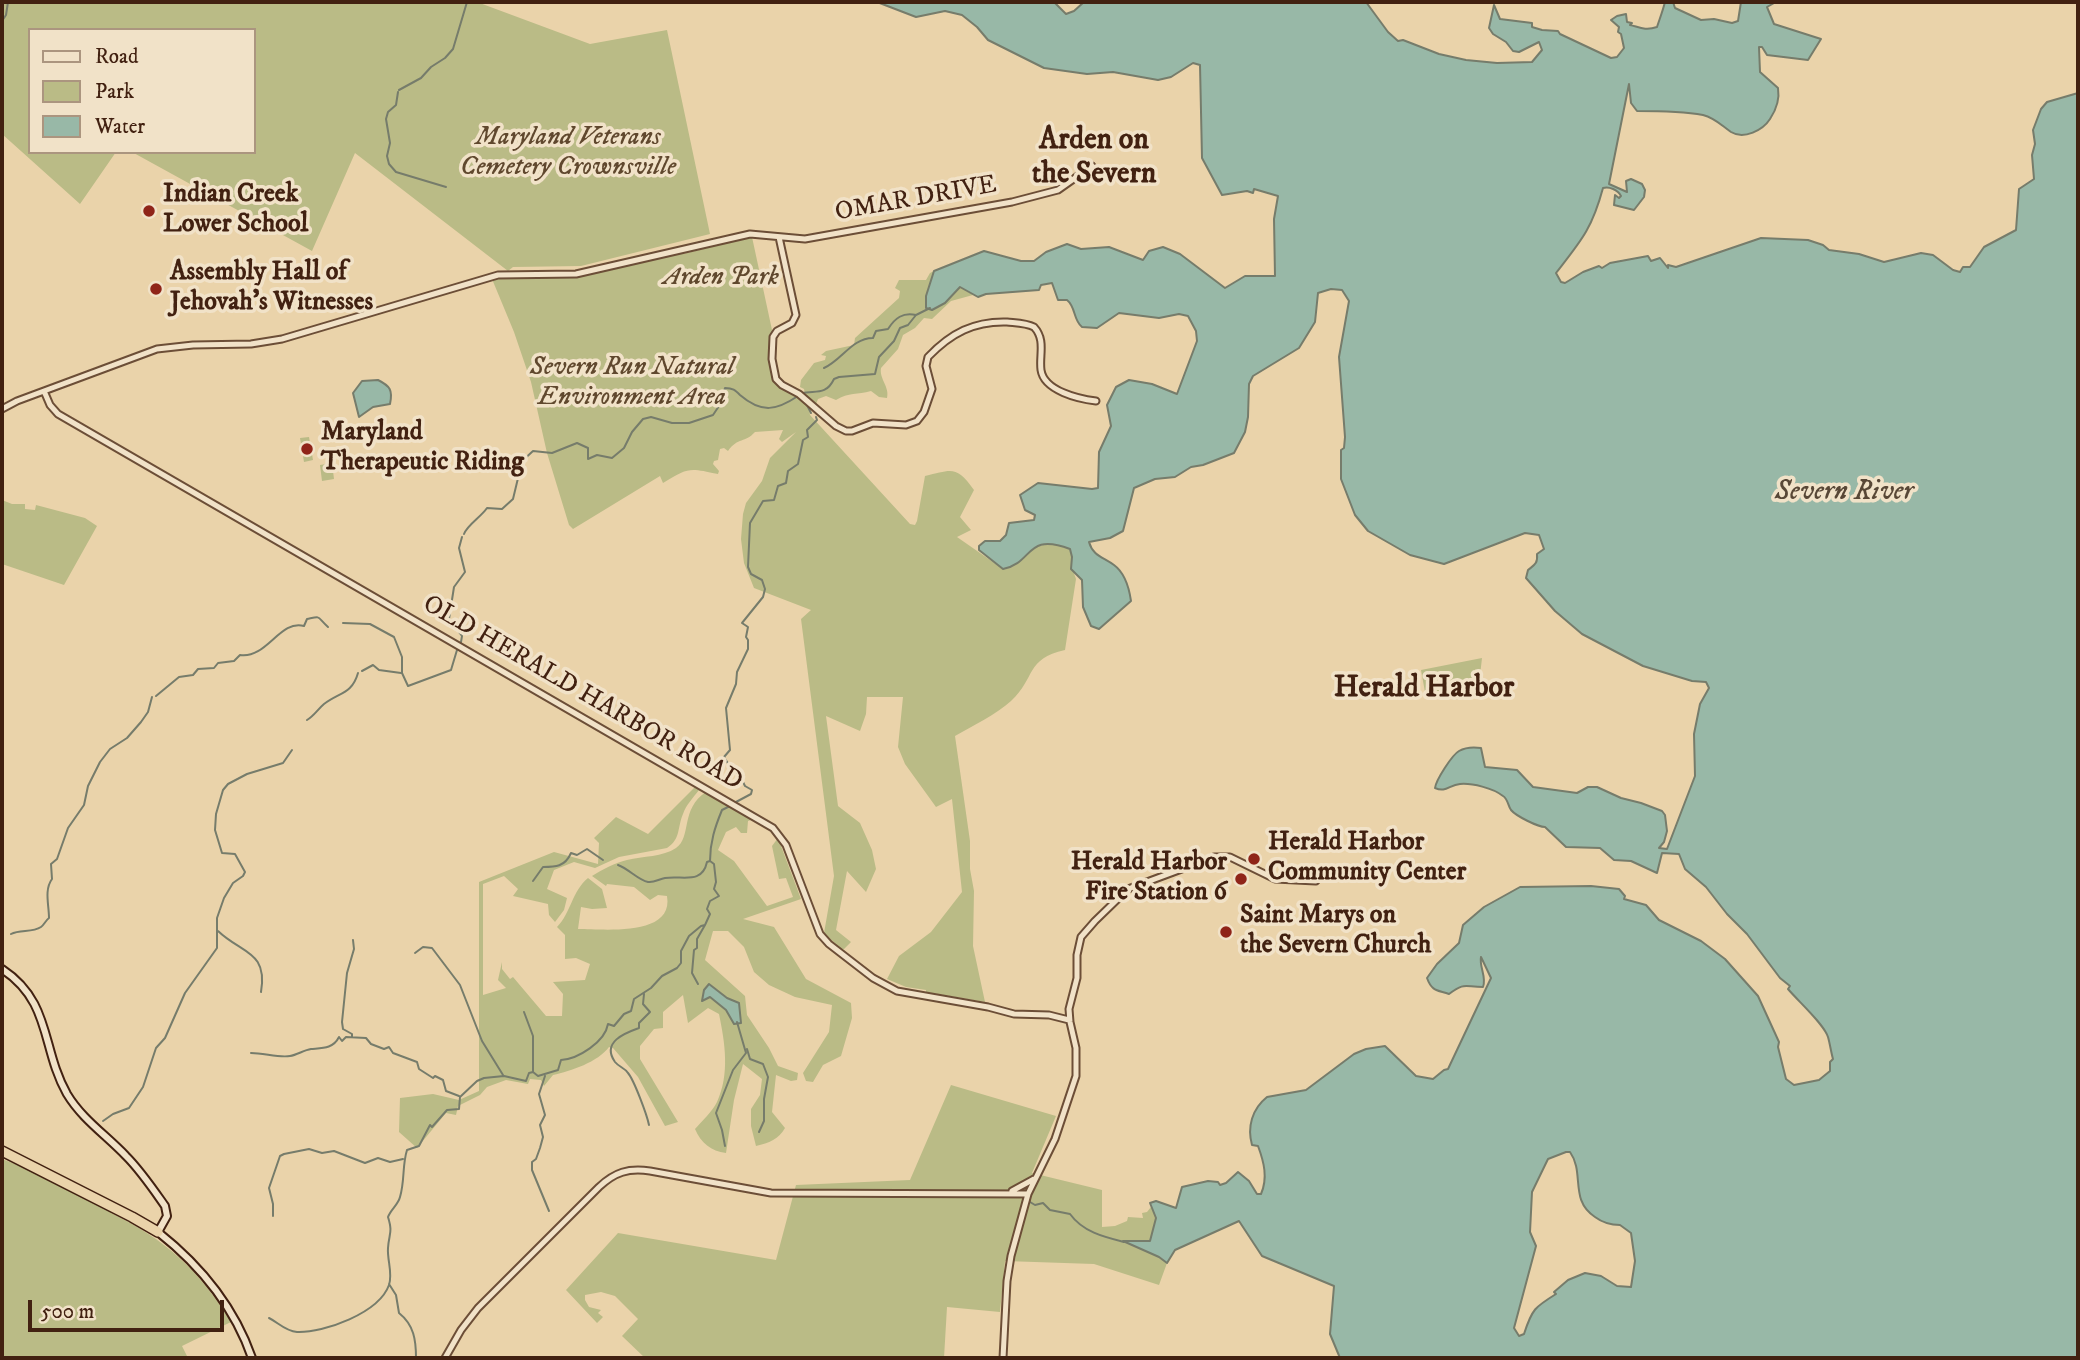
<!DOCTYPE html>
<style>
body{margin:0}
#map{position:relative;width:2080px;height:1360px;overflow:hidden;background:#ead3aa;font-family:"IM FELL DW Pica",serif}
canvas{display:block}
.frame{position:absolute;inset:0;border:4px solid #422111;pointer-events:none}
.legend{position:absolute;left:28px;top:28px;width:228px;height:126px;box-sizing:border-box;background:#f1e2c8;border:2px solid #ab957f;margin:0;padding:9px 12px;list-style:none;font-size:21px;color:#422111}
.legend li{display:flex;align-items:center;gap:14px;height:35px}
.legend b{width:35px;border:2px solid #ab957f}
.scale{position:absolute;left:28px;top:1300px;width:196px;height:32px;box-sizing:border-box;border:4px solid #422111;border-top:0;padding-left:9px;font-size:21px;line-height:24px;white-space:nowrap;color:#422111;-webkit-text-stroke:5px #f1e2c8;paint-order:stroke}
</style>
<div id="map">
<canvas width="2080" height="1360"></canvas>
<div class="frame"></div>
<ul class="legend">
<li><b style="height:9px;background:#f1e2c8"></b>Road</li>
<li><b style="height:19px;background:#babb86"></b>Park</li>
<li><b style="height:19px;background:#98b8a7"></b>Water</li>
</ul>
<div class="scale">500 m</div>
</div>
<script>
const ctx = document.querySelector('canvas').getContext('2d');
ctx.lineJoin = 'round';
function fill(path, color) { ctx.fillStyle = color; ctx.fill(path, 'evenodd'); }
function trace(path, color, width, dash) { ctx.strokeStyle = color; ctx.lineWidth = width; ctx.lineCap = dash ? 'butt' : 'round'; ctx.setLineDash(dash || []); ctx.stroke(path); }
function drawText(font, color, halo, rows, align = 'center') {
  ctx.font = font + ' "IM FELL DW Pica",serif'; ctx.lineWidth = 7; ctx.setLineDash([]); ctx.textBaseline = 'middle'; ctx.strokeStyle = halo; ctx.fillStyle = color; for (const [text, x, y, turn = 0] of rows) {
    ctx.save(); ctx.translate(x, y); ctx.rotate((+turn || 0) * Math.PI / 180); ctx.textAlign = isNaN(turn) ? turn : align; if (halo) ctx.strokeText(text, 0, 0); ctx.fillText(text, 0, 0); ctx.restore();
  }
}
fill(new Path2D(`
 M2,2H477L590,44L667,30L710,234L581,266L513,267L508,271L355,153L312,251L132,152H254V30H30V152H116L80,204L2,134Z
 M752,237L772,330L770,358L772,373L809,407L810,415L910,524L915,525L917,521L925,476C952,470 956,465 974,490L960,517L971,530L957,537L1003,569C1028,553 1038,536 1070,549C1073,560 1072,569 1076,579L1065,650C1025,659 1036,678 1011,701C997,714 972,726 955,736L970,841V869L974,891L973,946L985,1002L926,992V990L906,987L887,979L899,956L931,932L962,892L952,799L936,807L905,764L898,747L903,697H867L866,714L860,731L826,716L838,806L860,823L872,850L876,869L866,892L847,871L836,930L851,942L844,949H841L824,933L834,876L801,619L811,610L754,588L744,563L741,539L743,514L746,503L762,481L770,458L796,432L782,442L779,439L783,430L755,432C745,443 738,437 728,451L724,448L720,449L718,460L714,461L713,464L719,471L718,474C689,468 689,467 663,483L660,476L573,529L569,525L547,453L531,382L514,332L492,279L500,276H558L681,251L683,254Z
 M934,271L926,296L956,290L960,287L973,295L951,301L932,319L924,318L915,328L903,335L898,349L881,368C879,379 890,387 887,398L879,397L871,391C857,395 849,392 836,400L826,396L818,399L816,404L805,395L804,389L800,387L801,380L814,363L825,360L826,356L821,355L826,351L854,345L855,338L899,298L900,291L895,288L899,280H926L930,273Z
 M309,437L313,460L304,462L300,438Z
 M332,463L334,479L322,481L320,465Z
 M2,500L12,504H25V509L35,510L36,505L85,518L97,526L64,585L2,564Z
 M1482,658L1478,693L1475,695L1455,700L1425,692L1421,670Z
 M696,786L699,790C693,798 686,805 683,814C677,828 681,839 667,848L619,857L595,868L574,862L554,870L547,889L567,898L564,910L555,922L549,915L548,904L513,896L518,889L504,876L483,884V995L506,988L498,980L502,962V969L510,979L513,977L546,1016H562L563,994L553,982L585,980L590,964L576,958L565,959V935L557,927C571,913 572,891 588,878L602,889L607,908L592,909L581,907L578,929C604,929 674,937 667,896L658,895L650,900L634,887L607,884L606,886L592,876C603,869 615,863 627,860C643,856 663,857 676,848C692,837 680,809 706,792L754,819L748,821L747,833H741L736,827L726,832L718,850L734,861L767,906L793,897L786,878L779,879L772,846L778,838L801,899L743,919L774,927L806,979L851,1003L852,1018L841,1056L823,1065L813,1082L806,1081L803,1073L829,1032L832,1005L795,997L769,985L754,972L744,947L728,931H713L705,960L745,996L747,1015L769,1048L778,1066L798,1073L797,1080L791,1081L776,1075L772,1112L785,1128C779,1139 769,1143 756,1146L751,1126V1109L760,1095L762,1079L743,1064L734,1100L726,1153C711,1151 701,1143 695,1129C702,1121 712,1112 717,1102C730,1074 725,1043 719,1014L708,1008L688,1023L683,995L663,1012V1028L654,1029L640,1046V1059L678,1122L665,1126L638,1077L613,1048L609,1047C598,1062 571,1071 553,1075L544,1086L541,1080L530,1079L528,1084L506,1080L487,1087L480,1095L458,1106L456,1115L446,1113L417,1148L399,1132L400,1098L433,1094L459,1100L479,1091V882L554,852L598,864L599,843L594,838L616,817L648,834Z
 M951,1085L1056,1116L1032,1173L1102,1190V1227L1115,1226L1127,1221L1128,1217L1143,1218L1142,1213L1147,1212L1151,1207L1156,1218L1150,1241L1125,1242L1159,1257L1167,1263L1159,1285L1094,1264L1005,1261L1000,1312L947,1307L944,1358H645L622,1336L638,1319L615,1296L601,1292L585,1295V1300L589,1307L601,1310L598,1313L603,1317L597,1323L566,1290L618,1233L776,1260L796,1185L910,1180Z
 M2,1159L28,1169L112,1211L111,1213C165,1239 199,1270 231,1322L182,1346L188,1358H118L114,1356L104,1358H2Z`), '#babb86');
const water = new Path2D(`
 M877,2H1054L1066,14L1074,11L1084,2H1366L1388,32L1398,41L1403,40L1439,54L1466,60L1497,63L1532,62L1542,50L1539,42L1519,52L1513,51L1506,42L1493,34L1489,28L1494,5L1500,19L1532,23V27L1542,30L1558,31L1560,34L1611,58L1617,57L1624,48L1621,34L1618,32L1619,27L1611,20L1617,16L1626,14L1627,22L1632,23L1630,25C1639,27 1645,31 1657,27C1660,18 1663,10 1665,2H1673L1675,8L1701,20L1714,19L1732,23L1738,21L1741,2H1776L1767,7L1774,24L1821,39L1808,60L1767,55L1762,47H1759L1760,72L1778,88C1780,100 1776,110 1770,119C1763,130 1744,140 1731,132C1721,125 1715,118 1703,115C1681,111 1659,111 1637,111L1631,103L1629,84L1609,184L1627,192L1626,181L1631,179L1642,184L1645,190L1644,197L1634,210L1614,205L1615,195L1619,198L1621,196C1618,190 1609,186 1603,188C1592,229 1581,241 1556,273L1561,282L1565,283L1583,272L1599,266L1602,268L1610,263L1648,256L1651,261L1660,258L1668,268V265L1676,267L1761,238L1808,240L1823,245L1829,250L1859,254L1884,262L1921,253L1933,255L1953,270L1960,272L1963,267H1970L1984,247L2016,230L2019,189L2034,179L2032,155L2035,144L2033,130L2041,109L2047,102L2078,93V1358H1340L1330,1334L1334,1286L1262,1256L1239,1221L1175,1250L1167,1263L1159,1257L1123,1241H1150L1156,1218L1150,1203L1156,1201L1176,1208L1182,1187L1208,1181L1218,1182L1220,1185L1226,1183L1238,1172L1249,1181L1257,1194H1261C1268,1178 1264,1162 1258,1146L1252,1145C1247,1127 1252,1109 1267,1097L1306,1090L1354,1054L1366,1049L1385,1046L1416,1076L1433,1079L1444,1070L1448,1069L1491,978L1481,957C1479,967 1487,977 1483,987C1464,987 1465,982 1449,994C1438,990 1432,992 1427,978L1437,964L1459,943L1463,925L1484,907L1520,887L1591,886L1619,889L1625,896L1624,899L1646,905L1659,920L1701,941L1725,959L1758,996L1779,1042L1778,1047L1786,1079L1794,1085L1819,1080L1830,1071V1062L1833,1059C1831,1052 1830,1044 1828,1037C1824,1024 1798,1001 1788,989L1790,986L1780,978L1747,934L1727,914L1706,887L1685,869L1679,854L1662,853L1657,873L1631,861L1614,860L1600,848L1566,847L1545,827C1538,827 1516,816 1511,810C1508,806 1508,799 1503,796C1493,788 1472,783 1460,784C1449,785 1446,793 1435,788C1436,780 1452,755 1459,751C1466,747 1474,747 1481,748L1485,767L1517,770L1533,787L1577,793L1588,787H1597L1621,798L1641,803L1662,811L1665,815L1667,831L1664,842L1659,848L1667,849L1695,776L1694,734L1700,704L1709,688L1706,682L1692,681L1643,666L1582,634L1555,611L1526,578L1528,570C1534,565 1538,564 1537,554L1544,549L1539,535L1525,533L1444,564L1410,555L1368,531L1355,515L1341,479V450L1344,448L1345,437L1339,357L1349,301L1342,290L1331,289L1318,293L1315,322L1299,348L1253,376L1249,384L1248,417L1245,432L1234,453L1203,465L1191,467L1175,477L1155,479L1134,488L1123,531L1110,538L1089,542C1093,556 1103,557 1114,565C1125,573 1129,587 1131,601L1099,629L1091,626L1083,607L1082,580L1071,569L1072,557L1070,549C1025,532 1034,563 1003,569L979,550V546L985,541H1000L1006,535L1009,523L1034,520L1035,515L1025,510L1020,495L1038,483L1092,489L1098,488L1099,452L1111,426L1107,405L1116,387L1129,380L1152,384L1177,394L1197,341L1196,331L1188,316L1179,314L1159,318L1119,313L1097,328L1082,327C1073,320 1076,307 1067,300H1058L1052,283L1041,285L1039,290L986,294L978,297L960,287L945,303L932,310L926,308V296L934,271L984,251L1021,261H1034L1046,252L1067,244L1081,249L1109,247L1143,260L1149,251L1163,247L1180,254L1225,288L1245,276H1275L1274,219L1278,196L1254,189L1253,193L1247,191L1222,195L1202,158L1200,65L1193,63L1171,77L1158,80L1113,72L1087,74L1044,68L988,40L977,27L962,15L945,11L916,17ZM1566,1152H1570C1585,1173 1569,1200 1595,1217C1603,1223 1610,1225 1620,1225L1631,1233L1635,1261L1631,1287L1617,1286L1601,1276L1585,1273L1568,1280L1554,1292L1556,1294C1535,1307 1532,1309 1524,1334L1519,1336L1514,1328L1536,1246L1530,1232L1532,1192L1548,1159Z
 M378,380C390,386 393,390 390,404L373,407L359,417L353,393L362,381Z
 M709,984L727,998L739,1003L741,1023L734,1024L726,1010L710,997L702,1001L704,990Z`);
fill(water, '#98b8a7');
trace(water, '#767c6b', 2);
trace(new Path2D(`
 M2,21L6,15L8,2
 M399,90L421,78L431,67L445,58L453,49L467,2
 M398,92L396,105L388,112L386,119L390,143L387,156L389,164L396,172L446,187
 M824,368C842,360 852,338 873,338L876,331L888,329C895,318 903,312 916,315
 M802,393C815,390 826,396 834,379L839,377L875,374L879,357L894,341L900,328L908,325L916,315L930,308
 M806,403L811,413
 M464,534C467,525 481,517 487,508L502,509L513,499L519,474L523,470L520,463L533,451L552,453L577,443L588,448V459L597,455L612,458L624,448L632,432L643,419L651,417L672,423H689L713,415L721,403L725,388C733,388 735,390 740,395C762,414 777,410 798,396
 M343,623L370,624L394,637L402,657V673L408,686L451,670L457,650
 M461,642L462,636L449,619L454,587L465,572L459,548L462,537
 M362,671L373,665L379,670L401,673
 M156,696L179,677L193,675L198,669L214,668L218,663L234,661L240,655C267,659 280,619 304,626L307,619C322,616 316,616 328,627
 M307,720C314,716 318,709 324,704C340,692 352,694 358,673
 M736,802L751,794L752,790L745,786L743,782H740L735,770H732L724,757L730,750L726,708L736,684L737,672L748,649V640L746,637L748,627L742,623L763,597L765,589L762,580L751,574L748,567L750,523L763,501L774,500L778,486L786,483L788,471L798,464L803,440L808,437L807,430L817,420L816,417
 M618,865C629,869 638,880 648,882C654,883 659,879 665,878C682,875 702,885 707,862L710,861
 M533,881L543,867C555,867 565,867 571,853L577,855L587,849L603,860
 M218,931C242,954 268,951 261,992
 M11,934C20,929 32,933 41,927C44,925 46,920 49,918C49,905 44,890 52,879L51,864L57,859L68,828L84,805L88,786L100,762L110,749L127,738L141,722L148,712L152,697
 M415,953L423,947L432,948L460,985L482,1041L503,1075
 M698,984L692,973L694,950L697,948V939L705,925
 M644,994L643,1004L650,1012L639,1023V1028C625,1033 601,1042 615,1062C619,1067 625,1068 628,1073C634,1080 647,1115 649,1125
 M524,1012L533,1036V1072
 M352,1037V1034L343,1029L342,1022L347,973L354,949L353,940
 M747,1049L750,1059L763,1064L768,1077L764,1099V1121L759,1132
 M251,1053C264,1053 279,1058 290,1056C297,1055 304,1050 311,1049C322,1048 333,1049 339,1037L342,1041L346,1037L366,1038L371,1044L384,1049L389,1047L393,1053L417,1062L419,1069L433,1078L435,1076L443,1080L446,1091L459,1096
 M545,1076L539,1094L545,1115L540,1125L543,1137L540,1148L536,1159L532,1162V1170L549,1211
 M103,1121L113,1114L129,1108L143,1087L156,1048L165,1038L185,993L217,948V918L224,898L233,883L243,876L245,872L235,854L222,853L215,830L216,814L223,790L228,784L247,774L283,763L292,750
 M725,1146L722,1130L716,1113L733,1070L746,1053L737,1022
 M1030,1202L1035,1205L1043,1203L1050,1210L1070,1214C1083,1232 1104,1237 1124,1242
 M273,1216V1204L269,1188L280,1156L284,1154L309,1149L322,1153L334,1151L365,1163L378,1158L390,1162L403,1159
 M389,1284L396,1295L399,1313C414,1325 416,1340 416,1358
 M269,1318C279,1323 285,1331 297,1332C324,1333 379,1313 389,1285C393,1273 387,1260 388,1248C389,1233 393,1233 388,1217C391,1209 398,1205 400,1197C405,1180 402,1166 407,1150L419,1146L430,1125L432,1127L447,1110L459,1109L460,1097L477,1081L484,1078L504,1076L526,1081L529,1073L533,1072L538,1076L558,1070L561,1060C578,1059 605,1042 608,1024L614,1026L624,1014L631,1011L634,999L651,988L662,976L677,968L681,963V951L689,936L701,926L705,925L710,914L707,909L710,901L719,896L714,889L716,882L714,864L710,861C710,842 715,827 722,810L730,806`), '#767c6b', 2);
const tertiary = new Path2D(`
 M779,237L796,315L792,323L777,331L773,337L772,359L776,379L782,385L799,394L836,426L846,431H852L873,423L906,425L917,421L924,412L932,389L926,366L928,357C951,333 974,321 1007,322C1016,323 1026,323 1034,327C1046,340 1039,355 1041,370C1044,391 1079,399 1096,401
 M44,391L50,405L58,414L773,828L786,845L820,934L829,944L873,978L897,991L988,1007L1014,1014L1049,1015L1069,1020
 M2,409L17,401L157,349L193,345L251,344L282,339L498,275L576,274L750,234L805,239L1012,202L1058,190L1092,166
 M1012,1191L1034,1179
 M445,1358L461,1330L478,1308L599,1187C615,1172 628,1168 650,1171L771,1193L1028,1194
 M1003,1358L1007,1281L1011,1256L1028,1194L1055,1139L1076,1076V1048L1070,1022L1069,1009L1077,978V955L1081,937L1095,921L1128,889L1214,857H1230L1275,879L1316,881`);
const secondary = new Path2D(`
 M2,969C52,1002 41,1048 67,1094C82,1119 106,1135 126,1156C141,1171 153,1189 165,1206L167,1216L158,1232C201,1266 234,1306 252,1358`);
const motorway = new Path2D(`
 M2,1151L132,1217L158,1232`);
trace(tertiary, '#6c4e37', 9);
trace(secondary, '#422111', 10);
trace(motorway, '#422111', 12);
trace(tertiary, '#f1e2c8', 5);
trace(secondary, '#f1e2c8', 6);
trace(motorway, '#ead3aa', 9);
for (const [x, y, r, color] of [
 [149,211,7,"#8f2418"],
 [156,289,7,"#8f2418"],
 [307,449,7,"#8f2418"],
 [1254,859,7,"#8f2418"],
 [1241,879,7,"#8f2418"],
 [1226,932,7,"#8f2418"]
]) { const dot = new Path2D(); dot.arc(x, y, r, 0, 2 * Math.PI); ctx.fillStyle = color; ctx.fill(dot); trace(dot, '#f1e2c8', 2.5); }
drawText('italic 26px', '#60482e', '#f1e2c8', [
 ["Maryland Veterans",568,139],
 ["Cemetery Crownsville",568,169],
 ["Arden Park",721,279],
 ["Severn Run Natural",632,369],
 ["Environment Area",632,399]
]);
drawText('bold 26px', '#422111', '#f1e2c8', [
 ["Indian Creek",163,196],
 ["Lower School",163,226],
 ["Assembly Hall of",170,274],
 ["Jehovah's Witnesses",170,304],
 ["Maryland",321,434],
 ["Therapeutic Riding",321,464],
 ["Herald Harbor",1268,844],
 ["Community Center",1268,874],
 ["Herald Harbor",1227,864,"right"],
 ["Fire Station 6",1227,894,"right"],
 ["Saint Marys on",1240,917],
 ["the Severn Church",1240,947]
], 'left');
drawText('26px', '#422111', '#f1e2c8', [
 ["OMAR DRIVE",916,200,-10],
 ["OLD HERALD HARBOR ROAD",582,694,30]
]);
drawText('italic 28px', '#584736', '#f1e2c8', [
 ["Severn River",1844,493]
]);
drawText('bold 30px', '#422111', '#f1e2c8', [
 ["Arden on",1094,142],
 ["the Severn",1094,176],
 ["Herald Harbor",1424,690]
]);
</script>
